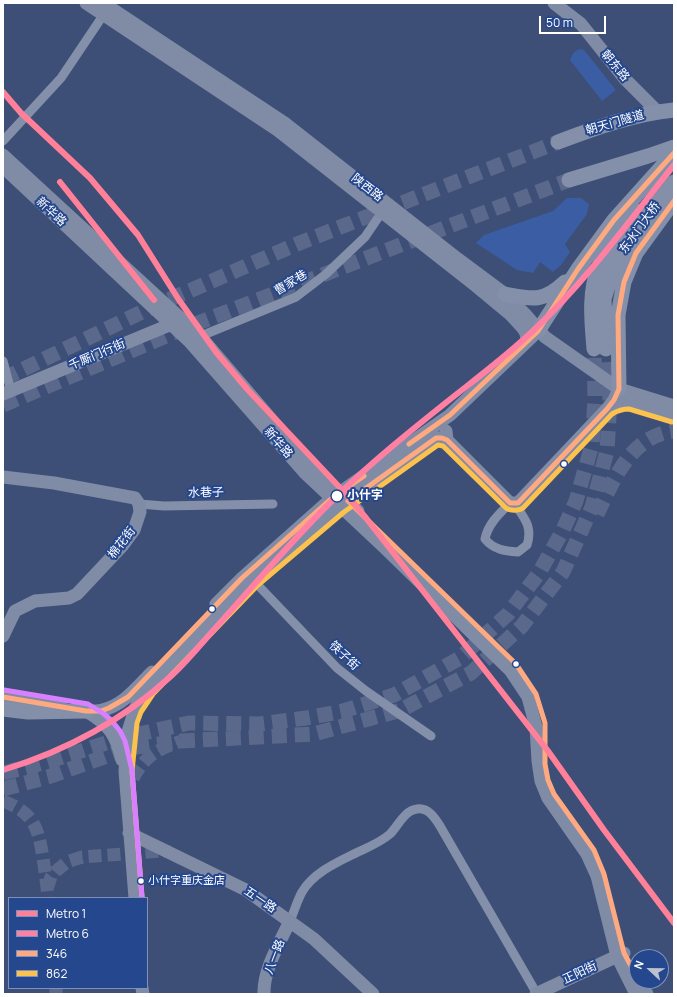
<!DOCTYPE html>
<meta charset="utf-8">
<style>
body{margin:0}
#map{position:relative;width:677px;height:997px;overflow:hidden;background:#3d4f76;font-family:Manrope,sans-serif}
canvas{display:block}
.frame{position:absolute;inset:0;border:4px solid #fff;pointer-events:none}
.legend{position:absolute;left:8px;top:897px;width:140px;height:92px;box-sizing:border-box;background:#25478e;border:1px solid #7c91bb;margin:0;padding:5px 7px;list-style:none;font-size:12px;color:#fff}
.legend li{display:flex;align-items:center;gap:8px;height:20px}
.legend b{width:20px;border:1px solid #7c91bb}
.north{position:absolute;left:629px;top:949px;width:40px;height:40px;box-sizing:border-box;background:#25478e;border:1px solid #7c91bb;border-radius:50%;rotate:292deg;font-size:11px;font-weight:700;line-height:16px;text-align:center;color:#fff}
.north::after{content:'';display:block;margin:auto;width:14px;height:18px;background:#bbc1cf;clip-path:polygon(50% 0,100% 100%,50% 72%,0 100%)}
.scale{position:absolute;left:539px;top:16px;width:67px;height:18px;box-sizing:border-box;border:2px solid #fff;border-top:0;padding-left:5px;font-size:12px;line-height:14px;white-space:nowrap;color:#fff;-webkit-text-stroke:3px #25478e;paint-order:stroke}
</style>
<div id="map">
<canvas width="677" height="997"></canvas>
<div class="frame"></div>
<ul class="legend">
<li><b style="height:5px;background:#ff8098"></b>Metro 1</li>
<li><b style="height:5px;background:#ff80a3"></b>Metro 6</li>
<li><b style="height:5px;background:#ffa980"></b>346</li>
<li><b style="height:5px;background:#fcc24d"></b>862</li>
</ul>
<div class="north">N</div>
<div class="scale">50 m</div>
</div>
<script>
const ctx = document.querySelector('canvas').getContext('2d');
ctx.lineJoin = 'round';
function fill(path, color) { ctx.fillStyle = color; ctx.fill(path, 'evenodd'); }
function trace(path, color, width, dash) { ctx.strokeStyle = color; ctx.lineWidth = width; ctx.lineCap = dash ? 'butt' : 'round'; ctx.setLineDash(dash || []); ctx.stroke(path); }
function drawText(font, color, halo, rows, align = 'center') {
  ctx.font = font + ' Manrope,"Noto Sans SC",sans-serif'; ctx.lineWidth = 4; ctx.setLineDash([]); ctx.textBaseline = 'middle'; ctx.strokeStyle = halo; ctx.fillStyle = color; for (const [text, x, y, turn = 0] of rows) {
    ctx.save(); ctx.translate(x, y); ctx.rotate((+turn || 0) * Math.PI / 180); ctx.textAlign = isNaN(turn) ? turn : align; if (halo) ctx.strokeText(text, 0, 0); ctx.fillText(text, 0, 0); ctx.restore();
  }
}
fill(new Path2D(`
 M580,49L584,50L616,90L602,101L570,60C572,54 574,51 580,49Z
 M567,198H581L589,204L587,214L565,244L570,252L561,265L553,272L540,262L533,273L517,270L476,243L484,235L553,211Z`), '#3a5da4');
trace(new Path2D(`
 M126,796C131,779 142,759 158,751C165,747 174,744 181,741
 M3,801C34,813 38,827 43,858C45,871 47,885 48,898
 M47,889L51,877L56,871L67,862L82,857L163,851L170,852
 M56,994V988`), '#5a698b', 13, [13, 6]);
trace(new Path2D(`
 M3,379L150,308L297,244L558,142
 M3,405L185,328L569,180
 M597,514C614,480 630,436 674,431
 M3,773L43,763L125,737L189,723L259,724L306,718L343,711L394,695L460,658L508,614L539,573L563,530L576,501L592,445L595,399L594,349
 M3,789L48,777L129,748L181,741L314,734L401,710L471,673L522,626L563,572L592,507L607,451L610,400L606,349`), '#5a698b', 15, [15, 8]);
trace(new Path2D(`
 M3,141L61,78L106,11
 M196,338L296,297L326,274L365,237L382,212
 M3,361L11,391
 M510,503C499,514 488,524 485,539C494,550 505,551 518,552L527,545C533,526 524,518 514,503
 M139,504L164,506L273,504
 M253,580L337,668L366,691L431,736
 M290,921C294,912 297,901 302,892C314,872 338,862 358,852C369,847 381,842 390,834C398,826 405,810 417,809C428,807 435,818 440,826L537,994`), '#8490a9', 9);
trace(new Path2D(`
 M86,3L276,129L476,286L511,315L522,327L526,333L527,340
 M103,3L286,124L458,259L505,294L525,314L545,337L619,389L674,406
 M554,3L581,24L625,79L658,112
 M3,155L200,336L312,467L358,511
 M3,167L189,341L305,473L385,548L510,670L528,697L536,727L538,761L541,781L548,798L587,854L597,876L617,956L636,994
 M3,394L179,321
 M608,408L620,402H630L674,415
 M446,431L447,440L510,503H518L607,409L614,400L619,389
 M3,477L54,483L135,498L139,504L140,512L134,530L123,545L77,594L69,598L35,601L15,611L3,636
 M216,604L242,578L332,498L450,415L538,331
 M3,697L62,707
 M86,711C91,711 97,711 102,710C123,706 137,687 152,672
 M86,711C109,724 116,735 122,760
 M129,833L246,890L314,939L373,994
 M135,898L125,771L128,732L135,709L140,699L147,690L178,656L253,580L340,506L436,438H442L447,440
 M639,981L647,994
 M142,988L143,994
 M264,994C263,970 280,942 290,921
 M536,994L624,953`), '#808ba6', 13);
trace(new Path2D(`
 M558,142C595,128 634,114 674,110
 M569,180L648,156L674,147
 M505,294C532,299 543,303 565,282
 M538,331L578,269L614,220L674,153
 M594,349C592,324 588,291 599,267C607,246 621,227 635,210
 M606,349L604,299L612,274L620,254L636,230L674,182
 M619,389L618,315L624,282L636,253L674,201
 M3,709L28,712L86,711`), '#8490a9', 15);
trace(new Path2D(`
 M409,444L450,415L538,331L578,269L614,220L674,153
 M3,697L86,711H101L109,708L128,697L242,578L332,498L364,476
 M637,977L624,953L604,874L594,850L554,794L548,780L545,764V723L536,694L516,664L348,501L436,438H442L447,440L510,503H518L607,409L614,400L619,389L618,315L624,282L636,253L674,201`), '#ffa980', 5);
trace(new Path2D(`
 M142,897L132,771L137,723L141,712L153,694L258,585L344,512L438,445L443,446L506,508C510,511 519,511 523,508L612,414C617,411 622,409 629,409L672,422`), '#fcc24d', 5);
trace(new Path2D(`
 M4,690L88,704L104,714L112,721L120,731L125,741L132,770L142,897`), '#d880ff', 5);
trace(new Path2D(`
 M3,92L21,113L90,178L138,235L179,300L216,352L248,390L344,492L366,518L548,751L604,830L674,923
 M60,182L154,300`), '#ff8098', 6);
trace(new Path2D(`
 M3,770C65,751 122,721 170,677C188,661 203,641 220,623C259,580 296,535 338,495C374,460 414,428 453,397C481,375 509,354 535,329C587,280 629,221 674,165`), '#ff80a3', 6);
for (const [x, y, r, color] of [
 [564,464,3.5,"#fff"],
 [337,496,6,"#fff"],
 [212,609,3.5,"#fff"],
 [516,664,3.5,"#fff"],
 [141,881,3.5,"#fff"]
]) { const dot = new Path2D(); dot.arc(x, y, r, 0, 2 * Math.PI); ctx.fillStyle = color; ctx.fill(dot); trace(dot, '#25478e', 1.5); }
drawText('11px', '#fff', '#25478e', [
 ["小什字重庆金店",148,881]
], 'left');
drawText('12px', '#fff', '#25478e', [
 ["朝东路",615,66,50],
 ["朝天门隧道",615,123,-16],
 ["陕西路",367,188,38],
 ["新华路",51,212,43],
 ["东水门大桥",640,228,-54],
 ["曹家巷",291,283,-31],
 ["千厮门行街",97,355,-23],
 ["新华路",278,443,49],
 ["水巷子",206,493,-1],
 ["棉花街",122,543,-52],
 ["筷子街",344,656,43],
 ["五一路",260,900,34],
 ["八一路",275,957,-69],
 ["正阳街",580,973,-25]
]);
drawText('bold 12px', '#fff', '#25478e', [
 ["小什字",347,496]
], 'left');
</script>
